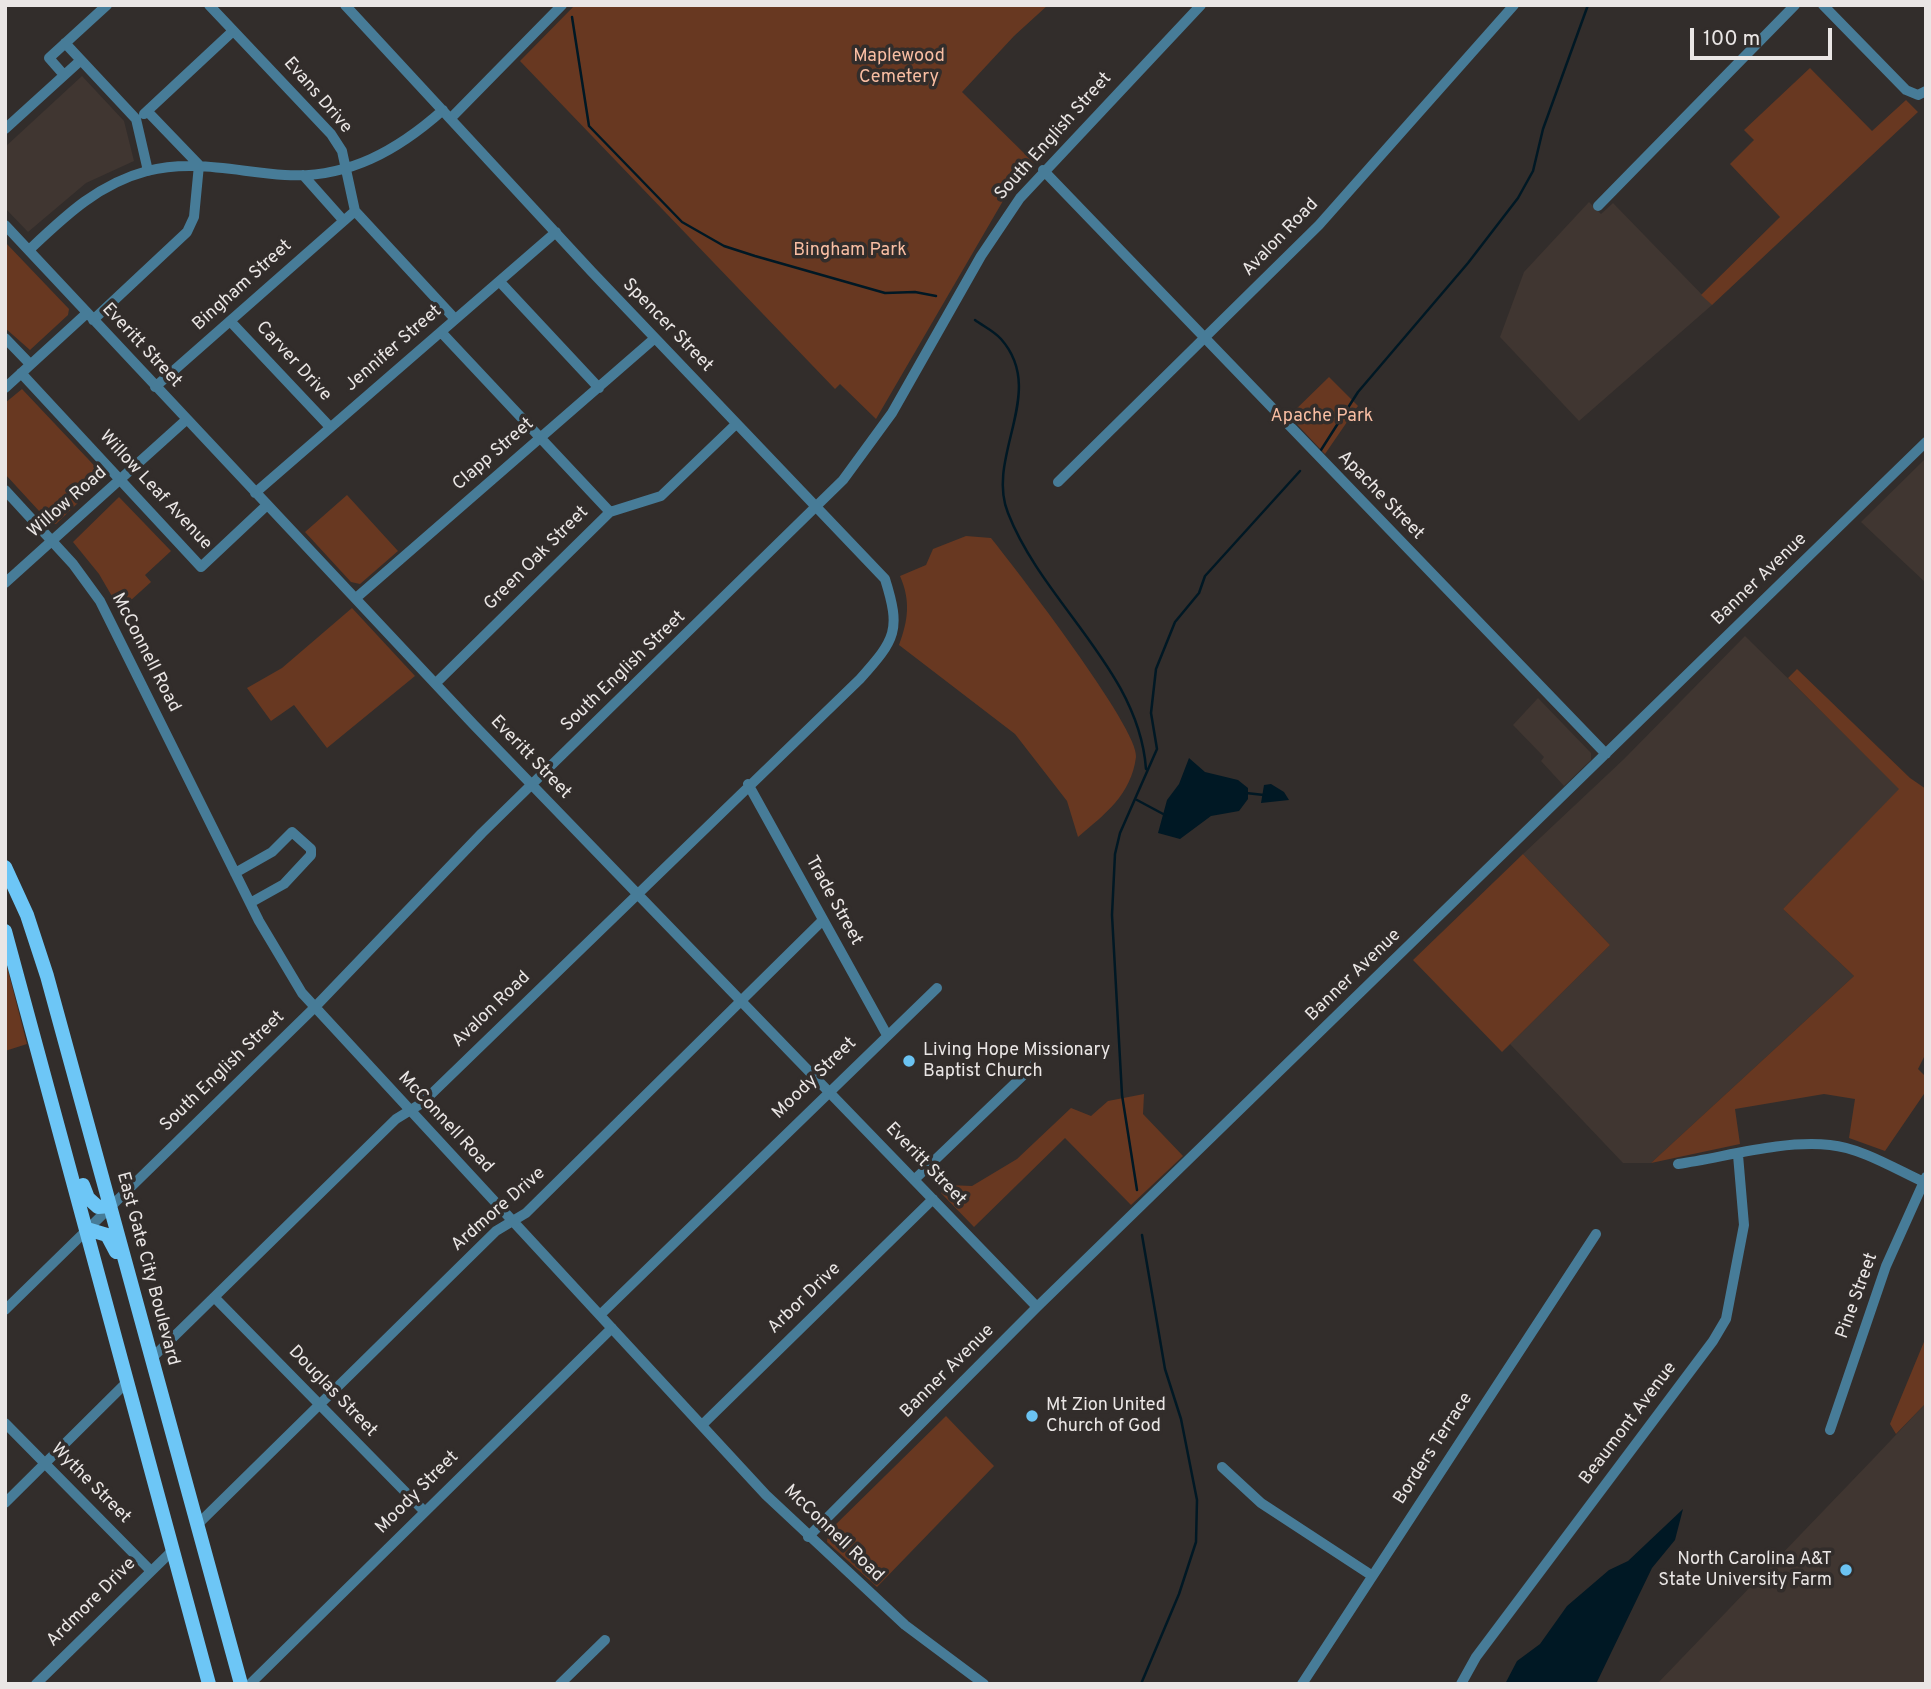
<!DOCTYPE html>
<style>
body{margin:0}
#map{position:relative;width:1931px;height:1689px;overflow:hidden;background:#322d2b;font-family:Overpass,sans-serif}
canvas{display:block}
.frame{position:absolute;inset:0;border:7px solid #eae6e5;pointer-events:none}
.scale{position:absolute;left:1690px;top:28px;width:142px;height:32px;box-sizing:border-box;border:4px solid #eae6e5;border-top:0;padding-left:9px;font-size:21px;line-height:24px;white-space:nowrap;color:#eae6e5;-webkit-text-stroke:5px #322d2b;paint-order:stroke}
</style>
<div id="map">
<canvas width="1931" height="1689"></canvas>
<div class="frame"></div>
<div class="scale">100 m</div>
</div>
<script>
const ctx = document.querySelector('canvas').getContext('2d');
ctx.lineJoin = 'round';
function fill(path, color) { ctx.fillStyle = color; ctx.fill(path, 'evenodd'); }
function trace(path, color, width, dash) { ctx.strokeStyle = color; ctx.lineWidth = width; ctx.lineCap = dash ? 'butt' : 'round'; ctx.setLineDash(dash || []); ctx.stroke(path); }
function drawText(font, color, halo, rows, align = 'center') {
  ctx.font = font + ' Overpass,sans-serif'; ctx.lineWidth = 7; ctx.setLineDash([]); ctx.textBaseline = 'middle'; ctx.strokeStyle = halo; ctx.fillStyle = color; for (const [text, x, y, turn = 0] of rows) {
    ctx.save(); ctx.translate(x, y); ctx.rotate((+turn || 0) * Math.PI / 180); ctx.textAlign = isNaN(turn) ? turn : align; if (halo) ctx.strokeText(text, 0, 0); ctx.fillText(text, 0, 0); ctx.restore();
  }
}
fill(new Path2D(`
 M82,76L124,121L134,161L86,183L28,232L5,208V147Z
 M1589,202L1601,214L1613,203L1712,305L1579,421L1500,337L1524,272Z
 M1926,458V583L1861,522Z
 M1745,636L1900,789L1783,909L1854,976L1651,1163H1623L1510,1044L1610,945L1523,854L1624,759Z
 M1538,698L1591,753V760L1564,786L1541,761L1544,757L1513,725Z
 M1926,1403V1684H1657L1875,1457Z`), '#403631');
fill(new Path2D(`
 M575,5H1048L1014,36L962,92L1034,163L1007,194L876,419L840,384L835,389L520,61Z
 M1810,68L1872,131L1906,100L1918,112L1712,305L1701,295L1780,217L1730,164L1754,140L1744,130Z
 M5,242L69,309L68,315L30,350L5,328Z
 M1329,377L1358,406L1325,454L1289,416Z
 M22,389L105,477L56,524H51L5,474V403Z
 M347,495L398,551L360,584L351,582L305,532Z
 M119,497L171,551L145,575L151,582L120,610L99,574L73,542Z
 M966,536L991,538C1015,568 1140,730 1136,757C1131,795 1105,814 1078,837L1067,801L1015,734L899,645C908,621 911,601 900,576L926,565L933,549Z
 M352,608L415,676L327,748L294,705L271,721L247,688L282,668Z
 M1797,669L1910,778L1926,789V1053L1918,1069L1926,1077V1091L1885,1151L1849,1138L1855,1099L1824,1094L1735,1109L1740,1144L1651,1163L1854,976L1783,909L1899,789L1788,678Z
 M1523,854L1610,945L1502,1052L1413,960Z
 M5,959L27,1044L5,1051Z
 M1144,1094L1143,1114L1183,1156L1131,1205L1065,1138L974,1227L941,1193L948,1185L972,1186L1017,1159L1071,1108L1091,1116L1108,1101Z
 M1926,1337V1403L1896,1434L1890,1424Z
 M946,1416L994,1466L877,1587L827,1542L828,1532Z`), '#683821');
fill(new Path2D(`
 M1189,758L1205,772L1238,780L1248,788V799L1239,811L1211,816L1180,839L1158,833L1167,800L1179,784Z
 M1271,784L1284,792L1289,800L1261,803L1264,785Z
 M1683,1509L1675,1540L1652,1568L1596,1684H1505L1517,1661L1540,1644L1567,1606L1609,1570L1628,1561Z`), '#001824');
trace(new Path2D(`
 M572,17L589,126L682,222L724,246L755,256L885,293L915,292L936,296
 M975,320C983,326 994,331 1001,339C1048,392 985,456 1008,513C1043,603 1139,670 1146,769
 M1321,450L1358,392L1468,263L1518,198L1533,171L1543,129L1588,5
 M1246,793L1264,795
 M1137,800L1165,815
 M1137,1190L1122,1095L1112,915L1115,854L1120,833L1157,749L1151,713L1156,669L1175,622L1199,593L1205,576L1300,471
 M1141,1684L1179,1594L1196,1542L1197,1500L1181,1419L1165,1369L1142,1235`), '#001824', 2.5);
trace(new Path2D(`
 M209,5L331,134L342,151L355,211L455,319
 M1823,5L1906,90L1918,95L1926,91
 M65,43L136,119L148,171
 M64,75L49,58L107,5
 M144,114L233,31
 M451,118L562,5
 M5,129L81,60
 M1043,170L1606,754
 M303,175L343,220
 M1598,206L1795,5
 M5,225L474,725L1037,1307
 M29,250C65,216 98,184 147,171C194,159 238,172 285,175C348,179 398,150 443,110
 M500,282L599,388
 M93,320L187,232L194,217L199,165L148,112
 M230,321L330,427
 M441,332L610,512
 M5,338L30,364
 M21,373L201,567L267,505
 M155,387L355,211
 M5,388L87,313
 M1058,482L1319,225L1514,5
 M5,490L73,564L100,601L259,921L302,993L766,1495L905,1625L984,1684
 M255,493L556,232
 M5,583L186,420
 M356,598L655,338
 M436,683L610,512L661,496L736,424
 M748,784L887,1035
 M235,873L272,852L292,832L311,849V855L284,884L250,903
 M1678,1164C1726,1157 1781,1140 1830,1145C1862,1148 1897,1170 1926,1183
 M914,1180L1034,1065
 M215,1298L424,1511
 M5,1310L315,1007L482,833L843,480L892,413L981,256L1020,198L1201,5
 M600,1315L937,988
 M151,1359L396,1119L422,1103L860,679C896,639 901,630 885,579L592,272L345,5
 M5,1423L150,1570
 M702,1425L933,1199
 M1830,1430L1886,1266L1926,1177
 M1222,1467L1261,1503L1371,1575
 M5,1503L128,1381
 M197,1525L496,1231L526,1213L823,920
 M808,1537L1037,1307L1926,442
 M36,1684L174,1549
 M250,1684L612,1328
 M560,1684L605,1640
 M1302,1684L1596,1234
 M1461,1684L1476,1657L1713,1341L1726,1319L1744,1225L1738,1155`), '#477c98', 10);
trace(new Path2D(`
 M5,867L27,915L47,976L241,1684
 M5,931L209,1684
 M83,1185L88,1198L98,1207L110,1206
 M87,1229L107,1235L116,1252`), '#6dc6f6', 14);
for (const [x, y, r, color] of [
 [909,1061,7,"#6bc3f2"],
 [1032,1416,7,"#6bc3f2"],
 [1846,1570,7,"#6bc3f2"]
]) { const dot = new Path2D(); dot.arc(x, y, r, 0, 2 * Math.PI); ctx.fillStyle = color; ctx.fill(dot); trace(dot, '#322d2b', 2.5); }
drawText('18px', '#f9bea3', '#322d2b', [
 ["Maplewood",899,57],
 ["Cemetery",899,78],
 ["Bingham Park",850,251],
 ["Apache Park",1322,417]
]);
drawText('18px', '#eae6e5', '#322d2b', [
 ["Evans Drive",317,96,49],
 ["South English Street",1054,137,-48],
 ["Avalon Road",1281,238,-46],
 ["Bingham Street",243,286,-42],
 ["Spencer Street",667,326,46],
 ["Everitt Street",141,346,47],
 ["Jennifer Street",394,349,-41],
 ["Carver Drive",293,362,47],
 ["Clapp Street",494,455,-41],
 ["Willow Leaf Avenue",155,491,47],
 ["Apache Street",1380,496,46],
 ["Willow Road",68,503,-41],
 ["Green Oak Street",537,559,-45],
 ["Banner Avenue",1760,580,-44],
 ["McConnell Road",145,653,63],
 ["South English Street",624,672,-44],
 ["Everitt Street",530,758,46],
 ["Trade Street",833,901,61],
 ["Banner Avenue",1354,976,-44],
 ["Avalon Road",492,1010,-44],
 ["South English Street",223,1072,-44],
 ["Moody Street",815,1079,-44],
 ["McConnell Road",445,1123,47],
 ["Everitt Street",925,1165,46],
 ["Ardmore Drive",499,1210,-41],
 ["East Gate City Boulevard",147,1269,75],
 ["Pine Street",1858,1296,-70],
 ["Arbor Drive",805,1299,-44],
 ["Banner Avenue",948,1372,-45],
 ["Douglas Street",332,1392,46],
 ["Beaumont Avenue",1629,1424,-53],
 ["Borders Terrace",1434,1449,-57],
 ["Wythe Street",90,1484,45],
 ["Moody Street",418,1493,-45],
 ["McConnell Road",833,1534,44],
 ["Ardmore Drive",92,1603,-45]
]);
drawText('18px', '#eae6e5', '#322d2b', [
 ["Living Hope Missionary",923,1051],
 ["Baptist Church",923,1072],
 ["Mt Zion United",1046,1406],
 ["Church of God",1046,1427],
 ["North Carolina A&T",1832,1560,"right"],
 ["State University Farm",1832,1581,"right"]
], 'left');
</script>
